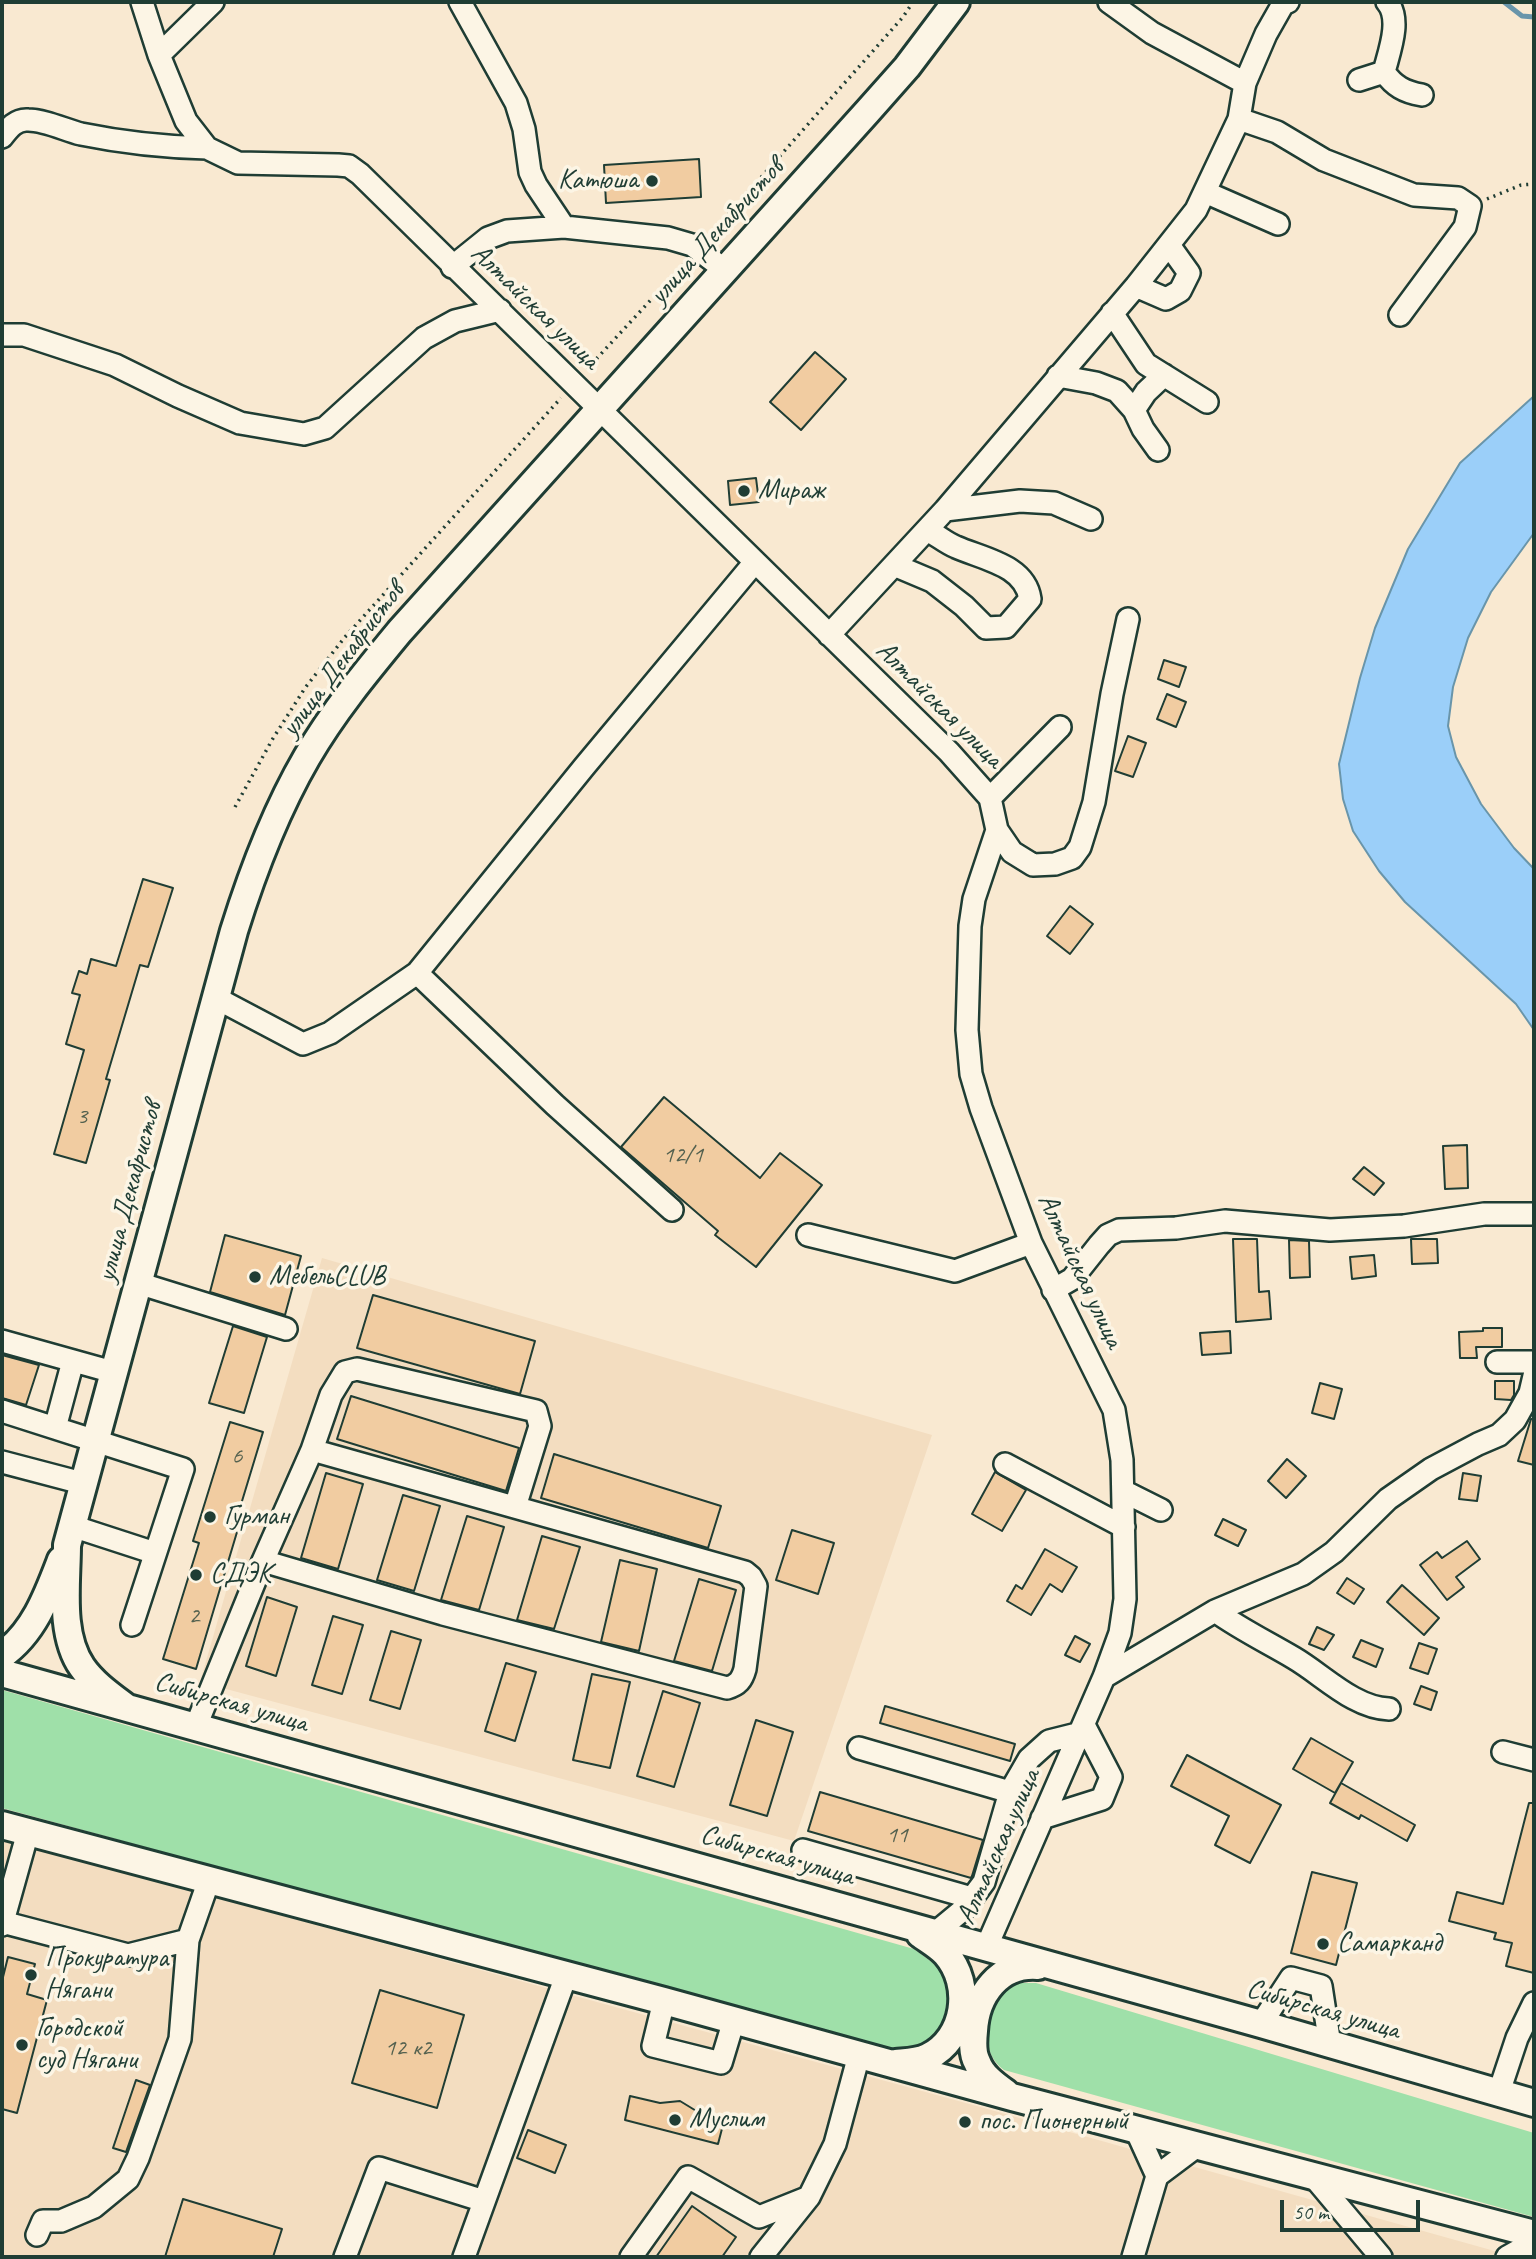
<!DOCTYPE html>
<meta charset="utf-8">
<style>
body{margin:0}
#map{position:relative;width:1536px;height:2259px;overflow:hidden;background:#f9e9d1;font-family:Caveat,sans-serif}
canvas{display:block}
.frame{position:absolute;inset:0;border:4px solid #1f3d34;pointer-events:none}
.scale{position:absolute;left:1280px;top:2200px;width:140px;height:32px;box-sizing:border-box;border:4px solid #1f3d34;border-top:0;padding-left:9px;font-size:21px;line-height:24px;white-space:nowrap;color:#1f3d34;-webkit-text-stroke:5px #fcf5e5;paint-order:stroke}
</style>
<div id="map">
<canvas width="1536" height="2259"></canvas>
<div class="frame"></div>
<div class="scale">50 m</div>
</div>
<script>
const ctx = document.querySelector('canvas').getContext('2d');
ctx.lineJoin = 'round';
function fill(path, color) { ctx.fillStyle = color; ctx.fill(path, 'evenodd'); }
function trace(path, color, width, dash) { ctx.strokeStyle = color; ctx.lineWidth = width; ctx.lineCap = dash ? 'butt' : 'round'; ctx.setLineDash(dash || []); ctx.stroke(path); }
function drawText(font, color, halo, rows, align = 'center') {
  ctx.font = font + ' Caveat,sans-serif'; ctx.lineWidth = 7; ctx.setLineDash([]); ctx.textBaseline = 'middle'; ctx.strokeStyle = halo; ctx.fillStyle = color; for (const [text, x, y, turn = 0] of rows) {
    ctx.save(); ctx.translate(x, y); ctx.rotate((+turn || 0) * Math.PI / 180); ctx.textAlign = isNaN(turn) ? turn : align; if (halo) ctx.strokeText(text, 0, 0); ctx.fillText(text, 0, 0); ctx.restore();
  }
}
fill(new Path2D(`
 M322,1258L932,1435L794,1841L200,1682Z
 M2,1839L984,2108L1516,2257H2Z`), '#f3ddc0');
fill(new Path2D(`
 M2,1690L914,1949C921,1954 930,1960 936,1966C956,1987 955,2023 931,2041C923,2047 909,2049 899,2053L2,1808Z
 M1019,1983H1036L1534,2133V2217L1004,2070C974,2048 987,1996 1019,1983Z`), '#9fe0a9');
const water = new Path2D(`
 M1534,396V533L1491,592L1468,638L1453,687L1448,726L1456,757L1481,804L1514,848L1534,869V1030L1516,1004L1405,902L1379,871L1353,831L1343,799L1339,764L1360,678L1375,628L1408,549L1460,463Z`);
fill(water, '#9bcff9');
trace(water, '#6995aa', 2);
trace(new Path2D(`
 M1504,2L1522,16L1534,17`), '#6995aa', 5);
const building = new Path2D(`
 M699,159L701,197L606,203L604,165Z
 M815,352L846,379L801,430L770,402Z
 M756,478L759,502L730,505L728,481Z
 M1164,660L1186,667L1179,687L1158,679Z
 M1167,694L1186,702L1176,727L1157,719Z
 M1128,736L1146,743L1133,777L1115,771Z
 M143,879L173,888L148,967L140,965L106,1079L110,1080L86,1163L54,1154L84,1050L66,1044L80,995L72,993L79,971L87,974L91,959L116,966Z
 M1070,906L1093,924L1070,954L1047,936Z
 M664,1097L760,1178L780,1153L822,1185L756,1267L715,1235L718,1231L621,1147Z
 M1467,1145L1468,1188L1445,1189L1443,1146Z
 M1364,1167L1384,1183L1374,1195L1353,1179Z
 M225,1235L301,1256L285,1315L210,1292Z
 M1233,1239H1257L1259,1292L1269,1291L1271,1319L1236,1322Z
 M1411,1239H1437L1438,1263L1412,1264Z
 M1289,1240L1309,1241L1310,1277L1290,1278Z
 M1374,1255L1376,1276L1352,1279L1350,1257Z
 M373,1295L535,1341L520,1394L357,1348Z
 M233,1326L267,1337L244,1413L209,1403Z
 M1483,1328H1502V1347H1476L1477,1358H1460L1459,1332L1483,1331Z
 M1230,1331L1231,1353L1202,1355L1200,1333Z
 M2,1355L39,1365L26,1405L2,1398Z
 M1495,1381H1514V1395L1511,1400L1495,1399Z
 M1320,1383L1342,1389L1334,1419L1312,1413Z
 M351,1396L519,1448L506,1491L337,1439Z
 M1531,1419H1534V1465L1518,1461Z
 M230,1422L263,1432L239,1511L243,1512L196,1669L163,1659L199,1543L193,1541Z
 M554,1454L721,1506L708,1548L541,1498Z
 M1287,1459L1306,1476L1286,1498L1268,1481Z
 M995,1472L1026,1490L1002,1531L972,1514Z
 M326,1473L363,1484L338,1569L301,1558Z
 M1463,1473L1481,1476L1477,1501L1459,1499Z
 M403,1495L440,1506L414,1591L377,1580Z
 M467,1516L504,1527L479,1610L441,1600Z
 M1223,1519L1246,1530L1238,1546L1215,1535Z
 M792,1530L834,1543L818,1594L776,1580Z
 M542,1536L580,1547L554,1629L517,1620Z
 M1467,1541L1480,1559L1456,1577L1464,1587L1447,1600L1420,1565L1437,1552L1442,1558Z
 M1045,1549L1077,1567L1062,1592L1050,1584L1031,1615L1007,1601L1016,1585L1022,1589Z
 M620,1560L657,1569L639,1651L601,1642Z
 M1347,1578L1364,1589L1354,1604L1337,1593Z
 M699,1579L736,1590L712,1671L674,1661Z
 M1402,1585L1439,1618L1424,1635L1387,1602Z
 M267,1597L297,1607L276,1676L246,1666Z
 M333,1616L363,1625L342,1694L312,1685Z
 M1317,1627L1334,1635L1324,1650L1309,1644Z
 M391,1631L421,1640L400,1709L370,1700Z
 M1075,1636L1090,1644L1080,1662L1065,1655Z
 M1361,1640L1383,1649L1376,1667L1353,1657Z
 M1419,1643L1437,1649L1428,1674L1410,1668Z
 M506,1663L536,1672L515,1741L485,1731Z
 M592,1674L630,1682L610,1768L573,1760Z
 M1421,1686L1437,1692L1431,1710L1414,1704Z
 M663,1691L700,1703L674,1787L637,1776Z
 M885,1706L1015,1744L1010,1761L880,1723Z
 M756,1720L793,1732L767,1816L730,1805Z
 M1311,1738L1353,1762L1335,1793L1293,1769Z
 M1187,1755L1281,1805L1250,1863L1215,1845L1229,1816L1171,1786Z
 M1341,1783L1415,1825L1407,1841L1361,1815L1359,1819L1330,1803Z
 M820,1792L983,1840L972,1876L971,1878L808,1831Z
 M1529,1803H1534V1973L1506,1966L1512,1943L1494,1939L1496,1933L1449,1921L1457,1892L1503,1904Z
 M1312,1872L1357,1883L1336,1965L1291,1953Z
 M8,1957L35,1964L27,1994L47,2000L17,2113L2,2109V1981Z
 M380,1990L464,2015L437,2108L352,2083Z
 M136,2080L150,2085L126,2152L113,2148Z
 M630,2096L660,2103L680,2101L698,2112L724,2121L718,2144L625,2120Z
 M528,2130L566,2145L555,2173L517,2158Z
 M183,2199L282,2229L273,2257H165Z
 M692,2206L736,2237L722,2257H656Z`);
fill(building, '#f1cca1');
trace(building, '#1f3d34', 2);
const minor = new Path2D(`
 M142,2L159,55L186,121L207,148L238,163L338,165L349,166L360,174L949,752L990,798L997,830L974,899L970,926L967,1030L971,1074L981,1108L1031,1243L1114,1410L1122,1460L1125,1599L1120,1633L1104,1677L986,1948
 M460,2L516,103L524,129L530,172L536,185L564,227
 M159,55L213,2
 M1384,72C1394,86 1404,92 1422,95
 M1359,80L1384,72C1389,52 1402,19 1387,2
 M1245,83L1266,34L1283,4L1288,2
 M1239,119L1277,132L1324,160L1414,195L1458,198L1470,206L1465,227L1400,315
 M2,137C9,128 16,119 28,120C45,120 65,130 81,134C125,143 162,147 207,148
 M1205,192L1278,224
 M452,267L488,238L507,231L564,227L668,238L692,245L725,270
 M1136,286L1166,299L1180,291L1189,273L1169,245
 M1112,313L1146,364L1207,402
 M2,335H24L115,365L178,396L240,423L304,434L325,428L424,338L455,321L500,310
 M1058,376L1096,383L1117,391L1134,410L1143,429L1158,450
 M1134,410L1146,392L1164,375
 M945,510L1020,501L1054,503L1091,519
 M894,565L932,581L964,606L986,628L1006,627L1030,599C1025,565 983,559 956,547C946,543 937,535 927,530
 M829,635L945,510L1136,286L1196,210L1239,119L1245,83L1152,33L1109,2
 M990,798L1060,727
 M997,830L1012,852L1033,865L1055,864L1072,858L1080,847L1094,802L1112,694L1128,619
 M216,998L303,1044L330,1033L417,973
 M672,1210L555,1105L417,973L584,767L755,562
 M808,1235L955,1271L1031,1243
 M138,1283L286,1329
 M1053,1290L1072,1279L1099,1245L1108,1235L1119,1230L1176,1228L1225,1221L1330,1230L1404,1226L1484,1214H1534
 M2,1341L113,1372
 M1497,1362H1534
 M2,1411L183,1469L132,1625
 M55,1428L73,1361
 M312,1450L331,1395L345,1372L357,1369L536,1411L540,1426L515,1507
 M2,1462L82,1483
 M1005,1464L1124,1527
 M1123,1491L1161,1510
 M72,1526L155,1553
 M1215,1611C1240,1629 1267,1642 1294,1658C1323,1675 1354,1708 1389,1709
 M1104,1677L1215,1611L1303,1574L1334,1552L1388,1499L1431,1469L1478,1444L1499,1435L1515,1420L1530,1393L1534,1376
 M196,1726L263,1561L312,1450L745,1572L751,1577L756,1586L745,1669C742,1680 738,1685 727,1688L443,1614L263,1561
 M859,1748L1010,1792L984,1882L964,1909L935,1933
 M1503,1752L1534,1760
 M1010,1792L1029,1759L1049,1741L1081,1733
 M1042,1818L1102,1799L1111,1777L1084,1725
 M803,1850L972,1898
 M2,1922L128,1955L188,1940L209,1880
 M2,1925L28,1832
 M664,2001L653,2046L721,2063L734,2020
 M1261,2024L1291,1978L1321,1986L1330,2045
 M1499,2092L1517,2038L1534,2003
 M1157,2176L1197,2146
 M1313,2176L1381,2257
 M37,2235L43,2221H61L94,2207L128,2179L138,2158L180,2039L188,1940
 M345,2257L379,2168L484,2201
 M464,2257L566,1976
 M631,2257L688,2177L759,2217L809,2197
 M761,2257L809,2197L835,2144L859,2055
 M1133,2257L1157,2176L1136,2130
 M1507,2257L1534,2242`);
const major = new Path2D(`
 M2,1655C34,1633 48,1594 61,1560
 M2,1673L1261,2024L1534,2103
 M126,1707C110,1695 93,1683 82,1667C59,1634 67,1583 67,1545L234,931C253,870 275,812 307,757C333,712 367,671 400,631L868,111L907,67L956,2
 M2,1825L664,2001L1012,2097L1534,2234
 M896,2063C907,2062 918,2062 928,2057C966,2038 973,1985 946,1954C939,1946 928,1940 920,1934
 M1006,2093C995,2085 982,2076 977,2062C972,2053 973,2041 974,2031C976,1995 999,1963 1038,1966`);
trace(minor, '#1f3d34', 26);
trace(major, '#1f3d34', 32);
trace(new Path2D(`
 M1487,199L1521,185L1534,184
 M710,235L903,17L913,2
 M587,369L684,264
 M235,807L272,740L305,688L345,637L561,398`), '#1f3d34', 3.5, [2, 5]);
trace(minor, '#fcf5e5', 21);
trace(major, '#fcf5e5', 26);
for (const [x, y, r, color] of [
 [652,181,7,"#1f3d34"],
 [744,491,7,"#1f3d34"],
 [255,1277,7,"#1f3d34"],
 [210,1517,7,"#1f3d34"],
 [196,1575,7,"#1f3d34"],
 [1323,1944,7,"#1f3d34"],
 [31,1975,7,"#1f3d34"],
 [22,2045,7,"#1f3d34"],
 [675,2120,7,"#1f3d34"],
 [965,2122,7,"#1f3d34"]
]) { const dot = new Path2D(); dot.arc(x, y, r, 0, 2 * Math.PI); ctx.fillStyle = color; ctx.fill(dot); trace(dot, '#fcf5e5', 2.5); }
drawText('24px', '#54614f', null, [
 ["3",82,1117],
 ["12/1",683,1156],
 ["6",237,1457],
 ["2",194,1617],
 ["11",897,1836],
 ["12 к2",408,2049]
]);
drawText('28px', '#1f3d34', '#fcf5e5', [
 ["Катюша",638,181,"right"],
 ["Мираж",758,491],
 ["МебельCLUB",269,1277],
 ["Гурман",224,1517],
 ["СДЭК",210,1575],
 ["Самарканд",1337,1944],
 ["Прокуратура",45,1959],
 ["Нягани",45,1991],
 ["Городской",36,2029],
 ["суд Нягани",36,2061],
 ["Муслим",689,2120],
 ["пос. Пионерный",979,2122]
], 'left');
drawText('28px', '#1f3d34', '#fcf5e5', [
 ["улица Декабристов",717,232,-48],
 ["Алтайская улица",535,307,44],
 ["улица Декабристов",343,660,-53],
 ["Алтайская улица",939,705,45],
 ["улица Декабристов",130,1192,-75],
 ["Алтайская улица",1080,1271,65],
 ["Сибирская улица",231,1703,16],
 ["Алтайская улица",999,1847,-66],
 ["Сибирская улица",777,1856,16],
 ["Сибирская улица",1323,2010,16]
]);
</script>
